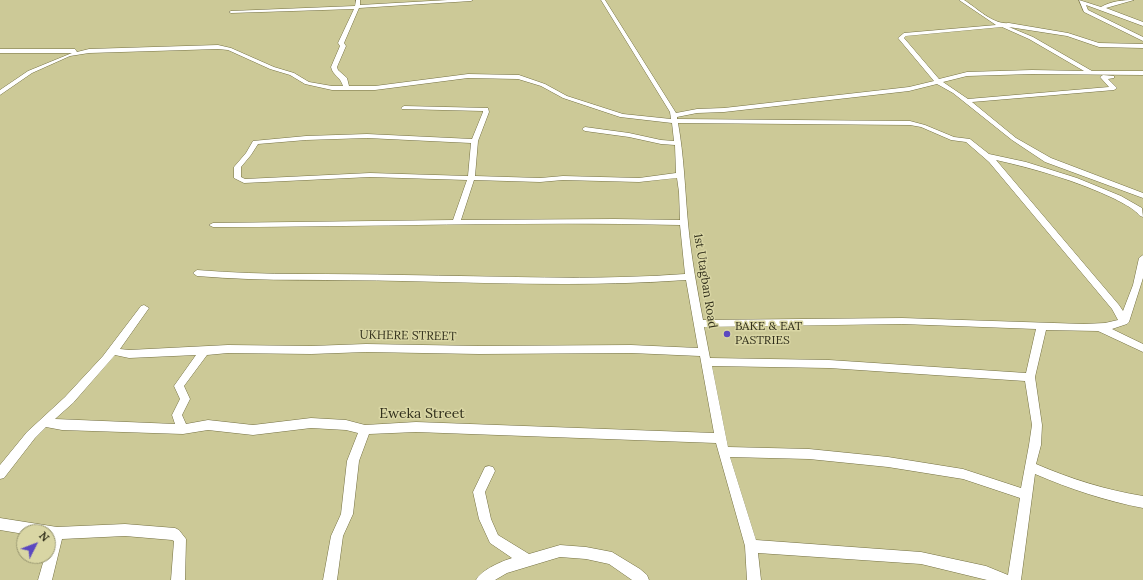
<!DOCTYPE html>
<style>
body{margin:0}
#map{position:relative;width:1143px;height:580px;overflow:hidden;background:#ccc997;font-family:Lora,serif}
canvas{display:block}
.north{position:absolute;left:16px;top:524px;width:40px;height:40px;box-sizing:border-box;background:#d9d6a4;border:1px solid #96946e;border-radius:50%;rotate:48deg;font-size:11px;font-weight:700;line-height:16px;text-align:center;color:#32301c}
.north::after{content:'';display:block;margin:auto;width:14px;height:18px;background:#5b48c0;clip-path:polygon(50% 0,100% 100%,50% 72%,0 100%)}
</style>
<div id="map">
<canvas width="1143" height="580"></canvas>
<div class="north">N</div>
</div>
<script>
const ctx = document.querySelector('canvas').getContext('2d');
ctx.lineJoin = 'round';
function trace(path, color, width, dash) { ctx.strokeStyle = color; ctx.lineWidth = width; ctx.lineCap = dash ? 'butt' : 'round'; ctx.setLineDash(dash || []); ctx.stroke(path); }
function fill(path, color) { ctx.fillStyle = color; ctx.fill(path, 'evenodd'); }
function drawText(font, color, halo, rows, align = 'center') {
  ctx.font = font + ' Lora,serif'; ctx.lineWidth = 3; ctx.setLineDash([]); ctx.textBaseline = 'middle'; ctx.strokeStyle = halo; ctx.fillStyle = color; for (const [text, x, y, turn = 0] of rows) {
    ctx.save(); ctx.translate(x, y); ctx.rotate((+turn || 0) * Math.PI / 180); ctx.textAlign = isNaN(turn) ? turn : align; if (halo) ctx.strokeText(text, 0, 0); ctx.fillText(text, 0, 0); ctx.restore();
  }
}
const minor = new Path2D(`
 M356,0H360V5L448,0H473L471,1L359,8L344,43L346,46L337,67L338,70L347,78L349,86H375L468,74L519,75L545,84L567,96L623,114L671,119L670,112L601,0H605L676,113L697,109L724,108L909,87L934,81L898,38L904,33L996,25L959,0H964C977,8 993,25 1009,23L1068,33L1099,43L1143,44V48L1099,47L1067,36L1009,27L1033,37L1092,71H1143V75L1032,74L967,76L943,82L968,99L1109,87L1100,77L1103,75L1114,76V78L1108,79L1117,88L1114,90L972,102L1016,138L1051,158L1143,193V198L1045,162L1012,140L953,93L937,84L909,91L724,112L697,113L677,117V119L910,121L925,125L954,137L970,139L989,154L1026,162L1077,178L1121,196L1142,208L1143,217C1139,216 1139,214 1136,212C1131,207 1122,203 1115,199C1077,181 1036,169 996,160L1119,305L1123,311L1133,285L1139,258L1143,255V278L1129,322L1127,324L1112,329L1143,344V352L1098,331L1046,330L1035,377L1042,425L1041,445L1036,464C1071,479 1106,490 1143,496V508C1106,501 1070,489 1035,474L1021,580H987L921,564L758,553L761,580H747L745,546L716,443L416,432L369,434L359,461L353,514L343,536L337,580H323L331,536L341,514L347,461L358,433L346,430L311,428L253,435L208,430L183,434L62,430L46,427L35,438L4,478L0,479V465L27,432L65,397L103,356L141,306L144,305L149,308L120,349L129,350L228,345L311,346L366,344L479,346L631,345L698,348L686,280C592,287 497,283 402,281C334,279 265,282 197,276L193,273L197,270C266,276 334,273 403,275C497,276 592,281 685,274L680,225C524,221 369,227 213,227L209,225L213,223L453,220L467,180L370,177L244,183L234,178V167L246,153L253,141L306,136L367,134L472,139L483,112V111L402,109L401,108L404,106L488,108L489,112L478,141L475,176L540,178L563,176L639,178L676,173L675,145L661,144L629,137L585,131L582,129L585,127L629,133L661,140L674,141L672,123L620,117L563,98L541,86L518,79L468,78L375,90H332L305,84L290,75L270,69L228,50L218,49L89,53L70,56L32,73L0,95V90L28,71L72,53H0V49H75L77,52L89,49L218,45L231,48L274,67L294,73L309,82L332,86H343C340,76 333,76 331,67L340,46L338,43L354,9L231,13L229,12L231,11L355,6ZM1002,27L1029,39L1084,71L1032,70L967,72L939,79L904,38L906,36ZM678,123L910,125L921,127L951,140L966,142L989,162L1112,309L1118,320L1105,323L1084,324L902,318L703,320C697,288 691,256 688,223C685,190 684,156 678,123ZM367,138L471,143L468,176L370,173L245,179L241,177V167L251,155L258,144L306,140ZM677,178L679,192L680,220L614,219L461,220L474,180L540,182L563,180L639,182ZM902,324L1036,329L1026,373L829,360L710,358L704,327ZM366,352L479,354L631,353L700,356L714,433L416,422L365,425L346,420L311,418L253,425L208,420L186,424L182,415L190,399L184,386L207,355L228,353L311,354ZM115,355L129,358L196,355L174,386L180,399L172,415L175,424L55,419L73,403ZM712,366L829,368L1025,381L1032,425L1029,445L1021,488L963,469L888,457L809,449L728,447ZM730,457L809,459L888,467L963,479L1020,498L1008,575L986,566L921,552L756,540Z
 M1079,0L1101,7C1111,1 1123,0 1134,0L1106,8L1143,22V26L1086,5L1088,10L1143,37V41L1084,12Z
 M489,466L493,467L495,471L485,492L491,519L498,535L529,554L560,545L586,547L612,552L640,569L647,575L649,580H632L609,564L586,559L560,557L507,573L495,580H476C481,570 502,561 512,558L490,543L479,519L473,492L485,467Z
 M0,518L57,527L125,524L175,528L179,530L186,539L185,580H171L174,541L172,540L125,536L62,539L52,580H38L45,556H48L49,538H48V532H24V534L0,530Z`);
trace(minor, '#747042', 1);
fill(minor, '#fff');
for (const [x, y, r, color] of [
 [727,334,4,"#5b48c0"]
]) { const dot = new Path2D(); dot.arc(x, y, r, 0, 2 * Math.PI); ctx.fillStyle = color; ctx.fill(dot); trace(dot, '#d9d6a4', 1.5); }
drawText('12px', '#32301c', '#d9d6a4', [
 ["1st Utagban Road",705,281,81],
 ["UKHERE STREET",408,336,1]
]);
drawText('12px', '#32301c', '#d9d6a4', [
 ["BAKE & EAT",735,327],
 ["PASTRIES",735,341]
], 'left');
drawText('14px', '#32301c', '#d9d6a4', [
 ["Eweka Street",422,414]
]);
</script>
